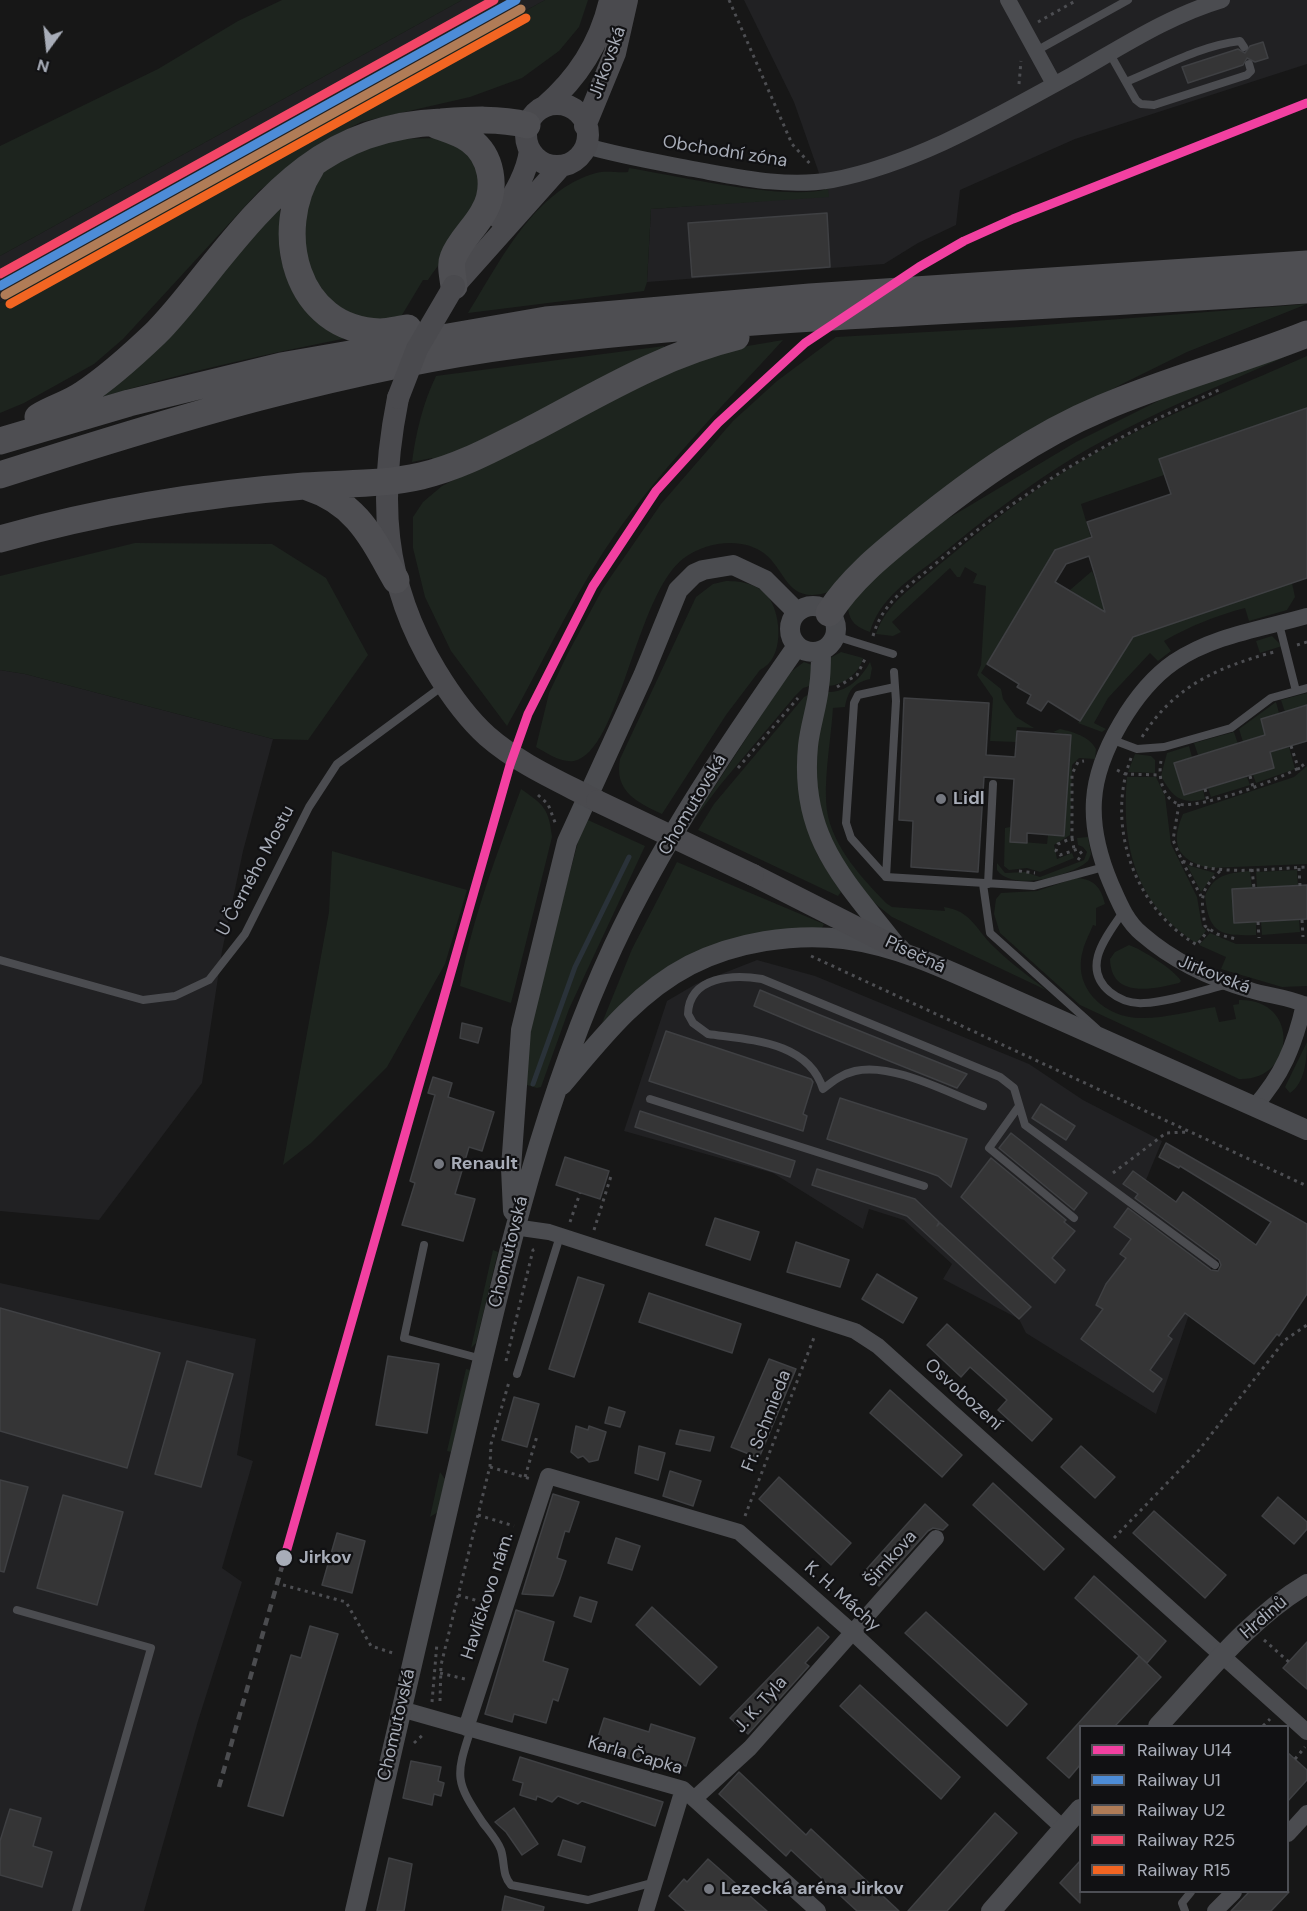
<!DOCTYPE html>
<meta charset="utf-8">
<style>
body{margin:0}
#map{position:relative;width:1307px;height:1911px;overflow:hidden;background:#171717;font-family:"DM Sans",sans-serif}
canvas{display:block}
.legend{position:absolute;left:1079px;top:1725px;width:210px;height:168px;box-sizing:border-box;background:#111113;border:2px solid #4d4f55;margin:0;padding:8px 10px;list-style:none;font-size:18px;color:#a8adb8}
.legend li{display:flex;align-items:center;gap:12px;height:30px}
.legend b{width:30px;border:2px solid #4d4f55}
.north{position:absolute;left:18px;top:18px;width:60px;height:60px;-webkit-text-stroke:4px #111113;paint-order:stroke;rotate:195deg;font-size:16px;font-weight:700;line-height:24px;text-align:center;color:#a8adb8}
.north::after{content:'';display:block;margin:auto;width:21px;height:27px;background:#a8adb8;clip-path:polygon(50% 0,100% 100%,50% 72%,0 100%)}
</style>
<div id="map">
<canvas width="1307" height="1911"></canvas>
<ul class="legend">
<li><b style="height:8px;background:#f240a1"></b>Railway U14</li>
<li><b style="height:8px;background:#4d8cd7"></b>Railway U1</li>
<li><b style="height:8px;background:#b07c57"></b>Railway U2</li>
<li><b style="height:8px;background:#f34667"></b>Railway R25</li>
<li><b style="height:8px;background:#f26522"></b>Railway R15</li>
</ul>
<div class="north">N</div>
</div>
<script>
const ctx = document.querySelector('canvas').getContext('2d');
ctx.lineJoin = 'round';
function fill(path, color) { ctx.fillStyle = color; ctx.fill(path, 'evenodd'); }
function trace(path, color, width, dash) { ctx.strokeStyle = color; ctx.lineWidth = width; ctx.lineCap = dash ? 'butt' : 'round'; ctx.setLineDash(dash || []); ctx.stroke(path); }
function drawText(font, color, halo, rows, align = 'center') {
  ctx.font = font + ' "DM Sans",sans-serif'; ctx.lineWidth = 4.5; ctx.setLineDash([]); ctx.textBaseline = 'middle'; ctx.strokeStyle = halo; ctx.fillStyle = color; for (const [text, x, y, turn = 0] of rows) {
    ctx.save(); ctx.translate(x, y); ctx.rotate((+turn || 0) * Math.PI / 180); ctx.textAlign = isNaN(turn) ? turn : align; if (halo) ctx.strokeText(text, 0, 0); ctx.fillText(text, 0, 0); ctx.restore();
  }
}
fill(new Path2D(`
 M462,0H545L0,303V256Z
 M744,0H1307V64L1075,139L960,190L956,225L918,243L884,264L647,282L651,209L827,196L794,102Z
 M0,670L25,674L273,739L243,851L222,951L202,1083L99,1220L0,1211Z
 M757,960L815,976L1029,1064L1083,1100L1162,1141L1146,1180L1230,1241L1198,1287L1156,1414L1026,1333L1019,1319L943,1279L952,1264L904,1220L869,1209L863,1229L773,1173L624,1131L667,1001L696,984Z
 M0,1283L256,1339L237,1455L253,1461L222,1568L242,1582L198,1721L144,1911H0Z`), '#212123');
fill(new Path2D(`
 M282,0H462L0,256V146L158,69L238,21Z
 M545,0H588L579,27L559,51L522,78L470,97L361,122L331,138L260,190L123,339L94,364L24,403L0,413V303Z
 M440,138L471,155C474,164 478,173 479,182C481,216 446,253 428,280H423L399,320L368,322L329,301L302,257L300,222L322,173L334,163L391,139Z
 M629,168C679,176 783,201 828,189L829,197L651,209L647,282L644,291L468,313C500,262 534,190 596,173C605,170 618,173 628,172Z
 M280,202V256L286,275L347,338C262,355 179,373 96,399Z
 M1307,304L1187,352L1122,384L1046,426L829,592C787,605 787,572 765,554C742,536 706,542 684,558C636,593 620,752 574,761C561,763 547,753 536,747L549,693L567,655L603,588L661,504L733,421L777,381L836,337L1019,327Z
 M783,340C721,408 655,474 604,551C568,607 540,668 507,726L451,651L425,597L413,548V517L423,502L442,486L586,412L712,352Z
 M664,346V350L434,463L432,458L412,462C416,432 423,403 436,376Z
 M1307,347C1230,382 1149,413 1076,456C1027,486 980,522 936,559C910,579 879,599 870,632C857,627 850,623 848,609L880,567L944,521L1076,442L1164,398Z
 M1307,356V408L1159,459L1164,475L1081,504L1091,538L1067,546L1073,562L1053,553L981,673L1001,689L1003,699L1016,717L1034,728L1017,727L1016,742L990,741L993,698L977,675L981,665L986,586L973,583L977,574L965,567L960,577H957L950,568L892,622L901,632L893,636L876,634C886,603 915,586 939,565C981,530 1025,495 1072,467C1146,422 1228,391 1307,356Z
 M135,543L272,544L326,578L368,655L308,740L273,739L25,674L0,670V576Z
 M1092,571L1106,607L1102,611L1070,590Z
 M726,581C742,581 759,584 769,598C782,617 784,659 760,670L726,715L662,814C636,802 614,791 620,759L696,597L713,584Z
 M1292,583L1295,597L1287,610L1249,621L1245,608C1215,616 1190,626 1164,641L1171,651L1158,661L1150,653L1108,698L1094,723L1106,729L1102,732L1078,723L1134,636Z
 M1272,636L1282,646L1260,653L1256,641Z
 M841,652L863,658C860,673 842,686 827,686L830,658Z
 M804,662L812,665L813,685L803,688L795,696L721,784L689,826L779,688L792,671Z
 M870,662L872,668L870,679C853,683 848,691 845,707L833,708C831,738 825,770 826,800C827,841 860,876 886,903L892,907L945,911L944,907C972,911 976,930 994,947C1010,963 1029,976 1046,990L892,917L867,897L846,871L821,818L814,759L826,692C846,693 861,679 870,662Z
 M812,693L811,837L818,856L841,892L838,896L698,830L714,804L804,697Z
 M1307,693V705L1285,712L1281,700Z
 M1276,702L1279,713L1261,719L1265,735L1243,742L1239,729Z
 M1060,729C1073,732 1089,736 1096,749L1095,759L1079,758L1072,765L1070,835L1054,845L1057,859L1072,853L1074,858L1040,872L1027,868L1009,870L1004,866L1005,828L1010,827V841L1047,844L1048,835L1064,836L1071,735L1053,732Z
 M1234,732L1238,744L1198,755L1194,743Z
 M1189,746L1192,757L1174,763L1184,795L1203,790L1205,799C1181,805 1172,797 1161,776L1167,753Z
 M1289,747L1295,769L1256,783L1253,775L1274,768L1270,752Z
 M1135,754L1151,756L1155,760V773L1128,772Z
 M1307,766V864L1209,868C1177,860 1170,844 1183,814L1294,777Z
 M1127,777H1156L1165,796L1171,844L1197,897L1202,926L1206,931L1196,943C1135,903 1121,846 1127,777Z
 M1247,777L1250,785L1211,797L1208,788Z
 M521,789C544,805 549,809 552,837L511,1003L460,986C472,918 497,854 521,789Z
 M588,820L645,846L569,1009L541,1087L537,1088L527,1085L525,1078L533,1010L582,827L584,821Z
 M1088,837L1091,854L1088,861C1071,876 1012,892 997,870V863L1005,873L1025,872L1040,877L1084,860L1087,852L1083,847L1078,845L1077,838Z
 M332,851L467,890L445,964L387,1067L311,1143L283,1165L329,912Z
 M677,862L824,924L821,930L671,966L650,979L602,1023L632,949Z
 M1187,865L1215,873L1201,892Z
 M1297,870L1298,886L1257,888L1256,872Z
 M1250,871L1252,888L1232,889L1234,923L1256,922V935C1220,936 1209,934 1205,896C1214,874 1229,873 1250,871Z
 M1076,878C1094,879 1101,887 1105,904L1096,908V926L1093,925C1090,933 1085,942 1083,950C1072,987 1103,1016 1138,1018C1163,1019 1190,1011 1215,1007L1219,1022L1236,1019L1233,1005L1239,1004V1000C1300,998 1297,1081 1239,1079L1080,1005L1000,933L994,914L996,899L1001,893L1037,891Z
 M1299,920L1300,932L1262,935L1261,922Z
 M1210,933L1236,944H1307V986L1282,987L1221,969L1226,957L1199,945Z
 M1129,945C1141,949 1175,970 1181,981L1179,983C1151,990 1111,998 1110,959L1115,952Z
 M1307,1042C1307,1059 1305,1083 1290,1093L1285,1087Z
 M493,1250L498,1252L476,1343L471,1348Z
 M466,1369L471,1370L451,1452L447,1451Z
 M440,1472L445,1479L438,1512L430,1517Z`), '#1d241e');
trace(new Path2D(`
 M533,1084L575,967L629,857`), '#2a3239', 5);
const building = new Path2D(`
 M1263,42L1268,58L1255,62L1247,58L1243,65L1188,83L1182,67L1238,49L1245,53L1250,46Z
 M827,213L830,267L692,277L688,223Z
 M1307,408V578L1133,637L1080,721L1048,701L1041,711L1027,703L1031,695L1017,687L1019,684L987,664L1055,550L1092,537L1087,522L1171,494L1159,459ZM1089,556L1096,579L1105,612L1055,582L1066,564Z
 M904,698L989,703L986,755L1015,757L1017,731L1071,735L1064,836L1027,833V843L1010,842L1014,779L984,777L978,872L911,867L913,821L899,820Z
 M1307,705V741L1270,752L1274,768L1184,795L1174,763L1265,735L1261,719Z
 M1307,885V919L1234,923L1232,889Z
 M760,990L820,1015L967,1074L957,1088L809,1029L754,1006Z
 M462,1023L482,1028L478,1043L460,1038Z
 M666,1031L811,1079L813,1082L803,1114L807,1116L803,1131L649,1081Z
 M433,1077L452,1083L448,1097L494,1112L482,1151L469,1147L455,1194L475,1199L463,1241L402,1225L415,1183L410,1181L435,1095L428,1093Z
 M840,1098L967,1139L951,1187L938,1176L927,1172L827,1139Z
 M1041,1104L1075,1126L1066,1140L1032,1118Z
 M640,1111L795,1161L790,1177L635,1127Z
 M1011,1133L1087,1193L1074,1210L999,1148Z
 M1166,1143L1307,1224V1294L1279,1336L1277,1334L1254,1364L1185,1313L1168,1336L1172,1339L1150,1370L1162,1379L1153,1392L1081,1339L1103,1309L1096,1305L1106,1284L1126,1258L1120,1254L1131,1239L1114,1227L1128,1208L1211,1270L1218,1271L1221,1265L1219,1260L1135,1198L1138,1194L1123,1184L1133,1171L1176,1202L1183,1192L1256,1245L1271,1222L1180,1166L1179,1168L1159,1157Z
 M565,1157L609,1171L600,1199L556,1185Z
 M991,1158L1066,1220L1064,1222L1075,1231L1052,1258L1065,1270L1055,1283L961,1197Z
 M817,1169L915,1199L939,1222L937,1226L940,1223L1031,1307L1019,1319L907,1216L812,1185Z
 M715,1218L759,1232L750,1260L706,1245Z
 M796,1242L849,1260L840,1287L787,1272Z
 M877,1274L917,1298L903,1323L862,1299Z
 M578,1277L604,1285L574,1377L549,1369Z
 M649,1293L741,1324L732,1353L639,1322Z
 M0,1308L160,1353L127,1468L0,1431Z
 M947,1324L1052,1419L1032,1441L998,1410L1007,1400L970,1367L961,1377L927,1345Z
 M388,1356L439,1364L427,1433L376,1425Z
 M769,1359L796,1369L759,1458L731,1447Z
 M187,1361L233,1374L201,1487L155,1474Z
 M890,1390L962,1455L942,1477L870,1413Z
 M514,1397L539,1404L527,1447L502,1440Z
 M609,1407L625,1412L620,1427L605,1423Z
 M576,1426L588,1430L589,1426L606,1432L598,1460L589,1462L583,1456L578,1458L571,1452Z
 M680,1430L714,1437L710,1451L676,1444Z
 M639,1446L665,1453L658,1480L635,1473Z
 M1081,1446L1115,1477L1095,1498L1061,1467Z
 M670,1471L701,1481L693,1506L663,1496Z
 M779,1477L851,1543L831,1565L759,1499Z
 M0,1480L28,1487L4,1572L0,1571Z
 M993,1483L1064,1549L1044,1570L973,1505Z
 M553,1494L579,1502L569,1532L565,1531L557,1558L566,1561L559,1582L553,1596L522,1594Z
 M63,1495L123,1512L97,1605L37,1588Z
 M1278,1497L1307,1522V1529L1294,1544L1262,1516Z
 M925,1504L948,1525L943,1530L933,1528L928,1531L879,1586L864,1572Z
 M1154,1511L1226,1575L1205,1598L1133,1533Z
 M337,1533L365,1541L352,1593L322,1585Z
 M616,1538L640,1546L632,1570L608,1563Z
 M1094,1576L1166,1641L1147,1663L1075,1598Z
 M580,1597L597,1602L591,1622L574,1616Z
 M652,1607L717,1667L700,1685L636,1625Z
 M516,1610L554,1622L543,1661L568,1669L558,1701L553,1699L546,1723L514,1714L512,1722L485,1714Z
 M926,1612L1027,1704L1007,1726L905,1633Z
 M310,1626L338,1634L283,1816L248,1806L291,1655L301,1658Z
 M818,1627L829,1637L805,1663L809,1666L748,1734L730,1718Z
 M1307,1642V1689L1283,1668Z
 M1139,1656L1161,1677L1115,1726H1080V1765L1069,1778L1047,1758Z
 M860,1685L960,1777L941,1799L840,1706Z
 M604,1718L649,1732L651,1724L695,1738L686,1766L642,1753L638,1761L598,1749L601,1741L597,1740Z
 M1287,1752L1307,1770V1780L1287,1802Z
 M520,1757L663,1802L655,1826L582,1801L578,1804L558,1796L552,1802L537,1796L536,1800L520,1795L523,1783L513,1780Z
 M411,1761L441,1767L438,1781L444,1783L441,1796L434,1794L432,1805L403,1798Z
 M739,1772L806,1835L811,1829L899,1911H857L791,1850L786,1856L719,1794Z
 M514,1808L538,1844L522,1855L506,1832L495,1822Z
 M10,1809L41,1818L33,1846L52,1852L42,1887L0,1875V1841Z
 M995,1813L1017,1833L947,1911H908Z
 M563,1840L585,1847L581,1862L558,1855Z
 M389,1858L412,1864L404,1911H377Z
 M708,1859L767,1911H686L669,1896L684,1879L687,1882Z
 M1080,1861V1903L1060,1883Z
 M1249,1892H1289L1271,1911H1231Z
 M505,1896L544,1907L543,1911H502Z`);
fill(building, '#353536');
trace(building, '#3f4043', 1.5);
trace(new Path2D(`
 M729,0L792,144L812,166
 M1038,22L1077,0
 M1019,84L1021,61
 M873,636C883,601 908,587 934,565C1025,488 1111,438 1219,390
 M1297,645L1307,642
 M837,687L857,675L865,659
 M1142,737C1174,686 1218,667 1274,652
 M1291,746L1299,770
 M1131,758C1105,826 1135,909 1197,945L1209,929
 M1161,761C1158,776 1162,799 1179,804C1198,810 1293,776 1307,762
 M738,768L798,698
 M1117,770L1125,774L1159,775
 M1250,776L1253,787
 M1205,789L1208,801
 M538,795L548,804L556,825
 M1179,804L1173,840L1182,861C1222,876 1265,869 1307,867
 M1072,838L1074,849
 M1078,860L1082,854L1078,849L1060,855L1056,851L1058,844L1072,838V774L1078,762L1084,761
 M1182,861L1201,896
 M1299,868L1300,886
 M1252,869L1254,888
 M1019,871L1035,873
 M1220,871C1199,891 1201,898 1205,926L1217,934L1236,939
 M1302,920L1303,937
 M1258,922L1259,938
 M811,956L1307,1186
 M1113,1173L1166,1133L1188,1132
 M570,1222L580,1193
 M594,1230L612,1173
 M506,1361L533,1250L537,1248
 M490,1467L531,1479
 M525,1477L537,1436
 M478,1515L514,1526
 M745,1516L815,1335
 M1114,1538L1199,1450L1285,1340L1307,1325
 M283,1585L346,1602L371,1646L396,1654
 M458,1595L488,1604
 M1264,1640L1289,1662
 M440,1673L465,1679
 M440,1701L441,1665L490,1466L491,1444L509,1382
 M432,1702L437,1643
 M1263,1726L1270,1719
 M414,1743L424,1734
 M1295,1759L1305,1747`), '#4d4e52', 3, [3, 4.5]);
trace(new Path2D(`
 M1036,51L1128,0
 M1110,54L1136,100L1141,104L1154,105L1247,75L1251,71L1249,64
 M1126,82C1163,67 1199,46 1240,41L1244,47
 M1279,624L1296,691
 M835,636L893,654
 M895,687L858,695L854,703L846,823L851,838L886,877L1034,886L1104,867
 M1113,740L1137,749L1164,747L1231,728L1271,698L1307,688
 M886,877L896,701L894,672
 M983,884L990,933L1097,1029
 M988,884L993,784
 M1123,912C1107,936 1080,967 1110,992C1120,1000 1131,1004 1144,1003C1170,1002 1199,991 1225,985
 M0,960L143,1000L175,996L209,980L245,934L309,807L337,764L444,685
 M650,1099L924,1186
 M983,1106C948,1093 892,1062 855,1071C842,1074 833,1081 823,1089C808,1041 750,1040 708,1034L693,1023L688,1014C689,976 734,974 762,979L1000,1077L1014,1088L1025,1125L1215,1265
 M1019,1106L989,1148L1074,1218
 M424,1245L404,1338L482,1359
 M517,1374L560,1236
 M17,1610L151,1648L76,1911
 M471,1729C455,1777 455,1781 483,1823C489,1831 498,1841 501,1850C505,1863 502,1875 511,1885L588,1900L655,1882
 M1185,1911L1182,1903L1191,1892`), '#4b4c50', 8);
trace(new Path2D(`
 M1008,0L1054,84
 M586,146C621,156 657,162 693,169C738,177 785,188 832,180C916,164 997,116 1072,75C1120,48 1168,16 1222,0
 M1307,616C1262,629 1214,635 1174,662C1135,689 1097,753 1094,800C1092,829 1100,858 1111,884C1119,902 1126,921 1142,934C1173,961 1211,979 1250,990C1268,996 1291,997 1307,1006
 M1254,1107C1282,1076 1295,1045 1304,1004
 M514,1227L549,1232L855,1331L878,1346L1307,1732
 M401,1709L683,1789L818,1911
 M466,1728L548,1476L739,1532L852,1632L1063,1828
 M694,1799L750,1748L936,1538
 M1288,1834L1307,1813
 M646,1911L683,1789
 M1215,1911L1234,1892`), '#4b4c50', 16);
trace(new Path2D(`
 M790 629a23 23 0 1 1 46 0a23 23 0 1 1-46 0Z
 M821,651C821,663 821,675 819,687C817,707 810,726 808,746C799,838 845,880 897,947
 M562,1085C600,1040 636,993 690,965C735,942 793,933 844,939C907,947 964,978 1022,1003C1117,1045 1212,1088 1307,1130
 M513,1211L511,1168L521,1030L567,842L643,676L678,590L694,574L703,570L733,565L765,580L797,612
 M1158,1726C1204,1677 1248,1619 1307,1584
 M355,1911C394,1745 431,1580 470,1414C507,1255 544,1096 613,947C663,840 730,742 797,646
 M991,1911L1080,1809`), '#4b4c50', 20);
trace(new Path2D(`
 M526 135a31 31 0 1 1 62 0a31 31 0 1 1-62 0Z
 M544,107C578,78 600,44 610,0
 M585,126L615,53L627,0
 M499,218C512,197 527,175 530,150
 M454,286L561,166
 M398,398C378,498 382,582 436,671C450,694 467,718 487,736C519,764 559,781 597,801
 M753,875L899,949`), '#4a4a4e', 22);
trace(new Path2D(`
 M436,125C447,129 461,133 470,140C492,156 497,188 484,211C476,227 459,241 453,258C450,265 453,278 454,286
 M311,168C271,230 295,330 380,332C389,332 399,329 408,328
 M38,417C52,408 69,404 83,394C109,377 133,355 156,333C174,315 190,294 206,274C272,192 328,126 441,122C470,120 499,118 527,125
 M0,441L129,403L281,366L546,320L810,297L1307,264
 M0,475C171,420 344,367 523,344C783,312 1046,309 1307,290
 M307,487C357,503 372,538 396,580
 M0,539C99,511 201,494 304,486C343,483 383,485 421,476C460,467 494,448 530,430C597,395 662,355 736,337
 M829,613C852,577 886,551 919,524C975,479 1035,436 1102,408C1169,379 1240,361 1307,334`), '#4e4e52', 27);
trace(new Path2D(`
 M219,1787L283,1563`), '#4b4c4f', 4.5, [8, 6]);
trace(new Path2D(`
 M398,398L417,349L454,286
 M597,801L753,875`), '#4a4a4e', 22);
trace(new Path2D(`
 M283,1563L510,765L528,714L593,586L656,491L718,423L805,343L919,267L964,241L1013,219L1307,103`), '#f240a1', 9);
trace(new Path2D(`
 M0,286L516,0`), '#4d8cd7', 9);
trace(new Path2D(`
 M5,295L521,9`), '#b07c57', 9);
trace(new Path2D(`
 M0,274L494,0`), '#f34667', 9);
trace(new Path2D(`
 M10,304L526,18`), '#f26522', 9);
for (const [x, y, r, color] of [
 [941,799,6,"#757880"],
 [439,1164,6,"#757880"],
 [284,1558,9,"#a8adb8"],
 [709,1889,6,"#757880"]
]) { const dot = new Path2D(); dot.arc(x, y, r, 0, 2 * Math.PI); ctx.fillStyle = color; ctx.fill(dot); trace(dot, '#111113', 2); }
drawText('18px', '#a8adb8', '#111113', [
 ["Jirkovská",608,63,-70],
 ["Obchodní zóna",725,152,9],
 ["Chomutovská",693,805,-59],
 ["U Černého Mostu",256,871,-62],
 ["Písečná",915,955,25],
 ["Jirkovská",1214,975,22],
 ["Chomutovská",509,1252,-76],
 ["Osvobození",963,1395,42],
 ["Fr. Schmieda",767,1421,-69],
 ["Šimkova",891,1559,-48],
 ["Havlíčkovo nám.",488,1596,-72],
 ["K. H. Máchy",842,1597,42],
 ["Hrdinů",1264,1618,-41],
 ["J. K. Tyla",761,1705,-48],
 ["Chomutovská",397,1725,-77],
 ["Karla Čapka",635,1756,16]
]);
drawText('bold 18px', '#a8adb8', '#111113', [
 ["Lidl",953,799],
 ["Renault",451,1164],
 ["Lezecká aréna Jirkov",721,1889]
], 'left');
drawText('bold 18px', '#a8adb8', '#111113', [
 ["Jirkov",299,1558]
], 'left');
</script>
